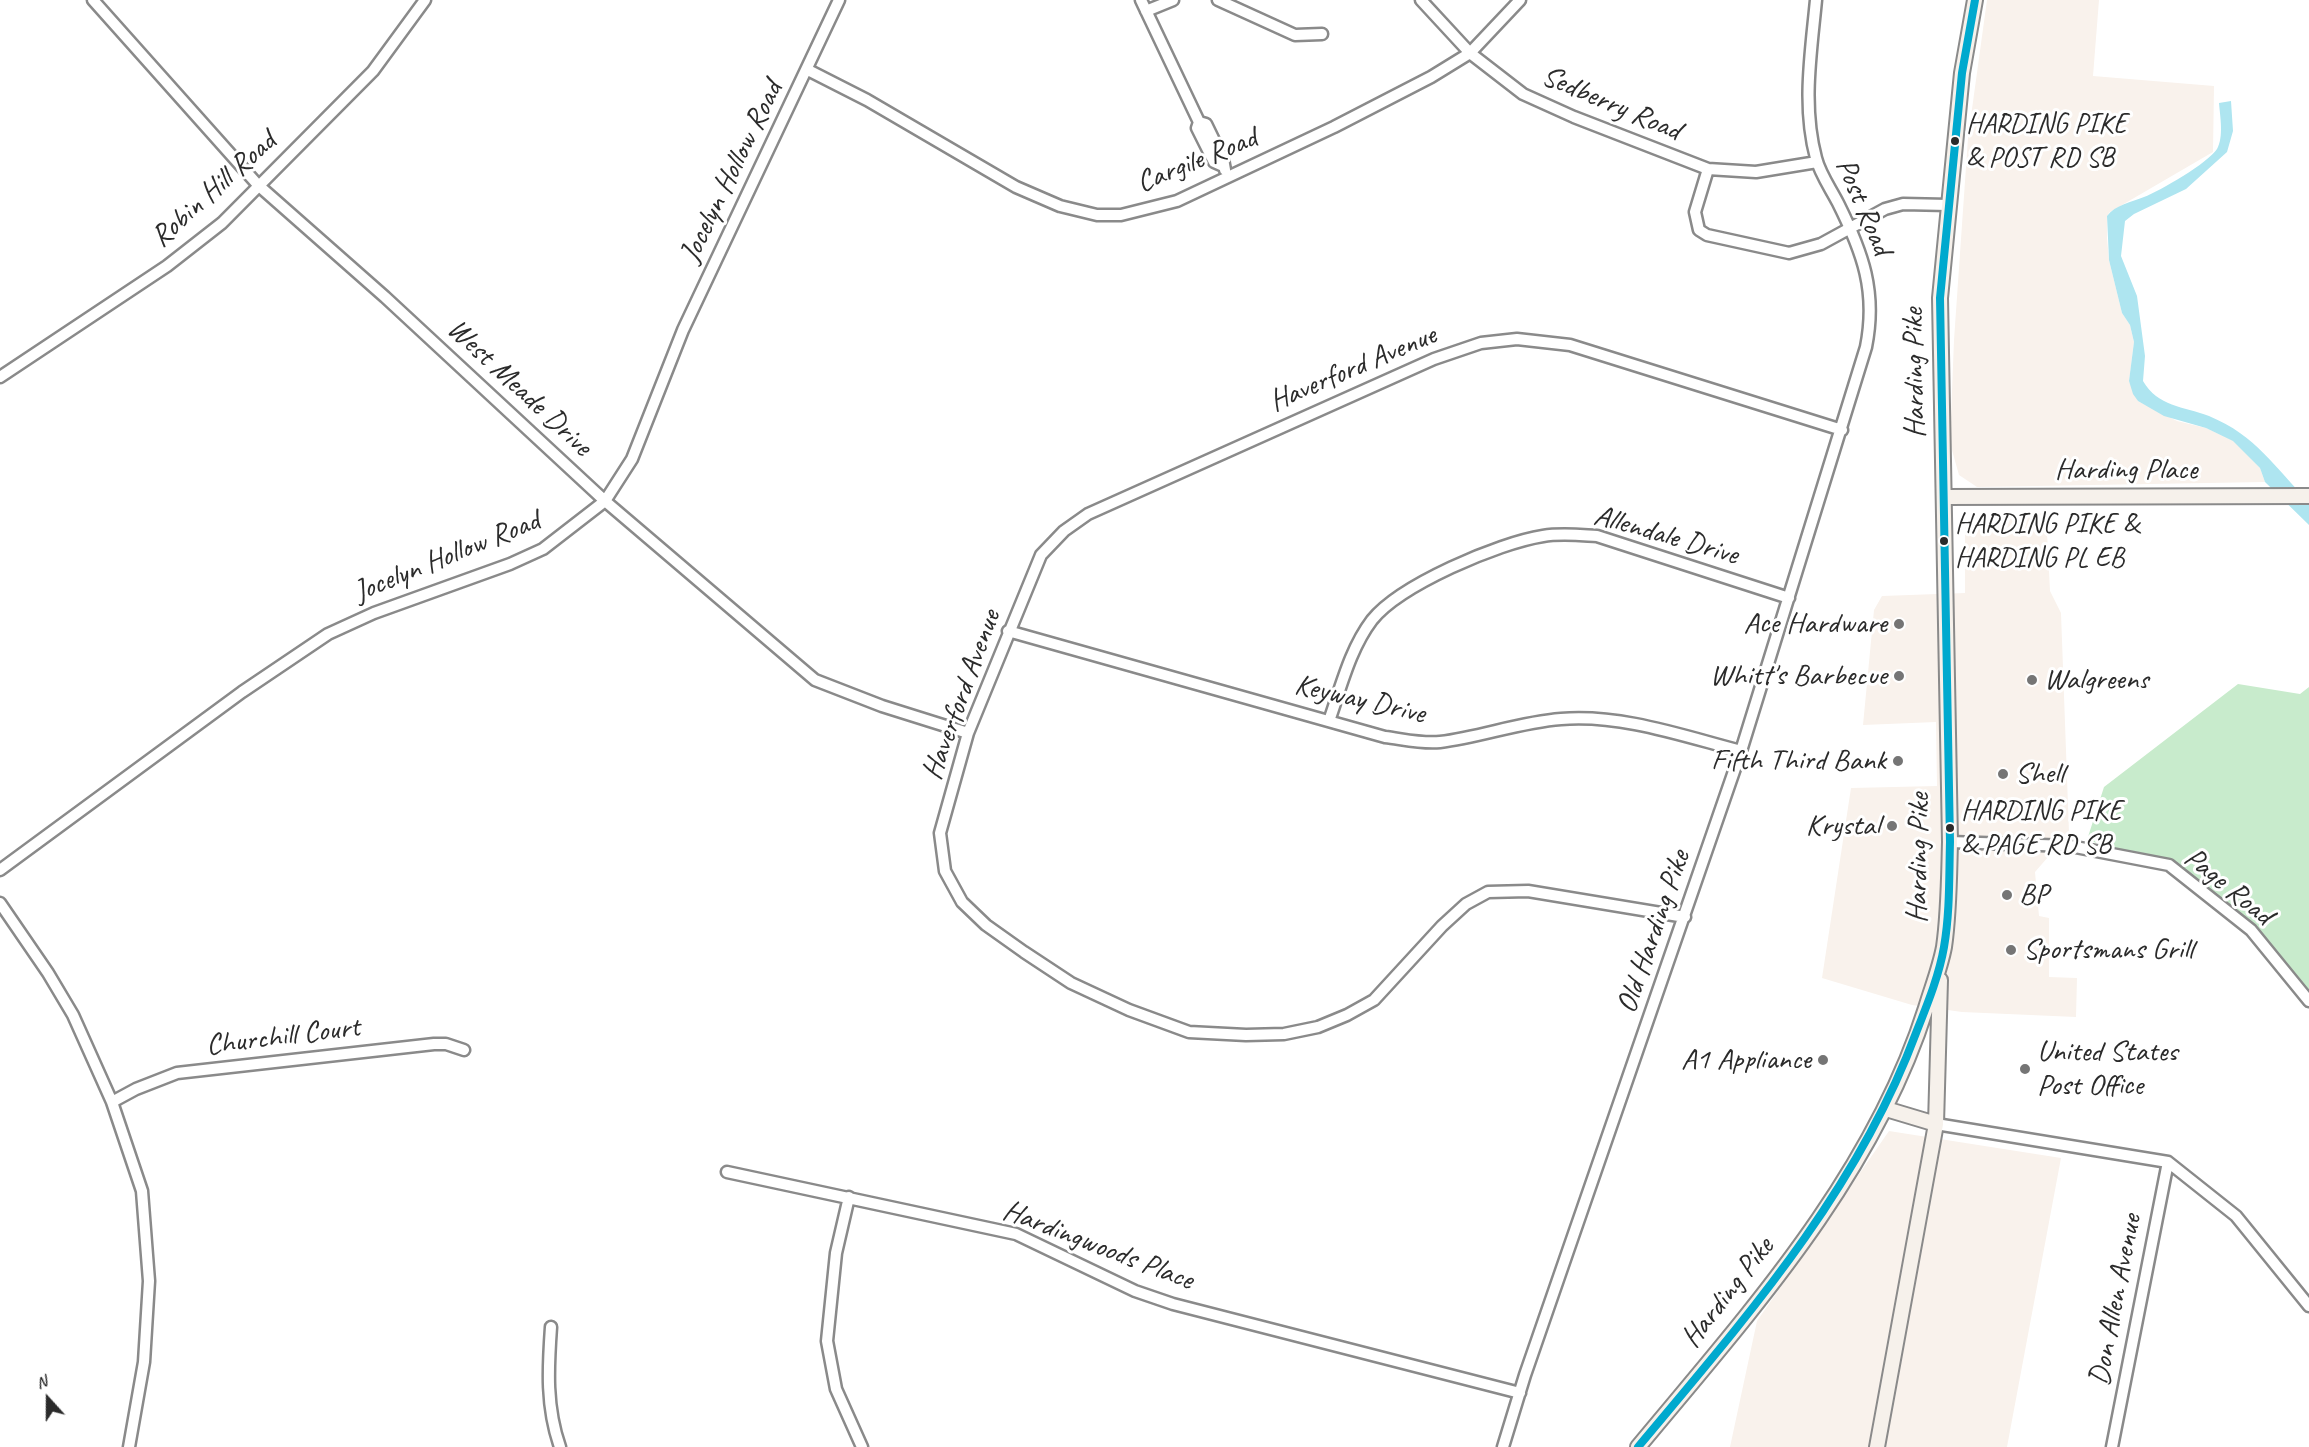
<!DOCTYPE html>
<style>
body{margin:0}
#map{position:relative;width:2309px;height:1447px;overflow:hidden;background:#fff;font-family:Caveat,sans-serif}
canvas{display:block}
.north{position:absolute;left:18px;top:1369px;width:60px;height:60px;-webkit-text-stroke:4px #fff;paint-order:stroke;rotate:339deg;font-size:16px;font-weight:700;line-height:24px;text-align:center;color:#2b2b2b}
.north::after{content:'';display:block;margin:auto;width:21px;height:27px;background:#2b2b2b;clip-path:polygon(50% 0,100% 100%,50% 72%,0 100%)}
</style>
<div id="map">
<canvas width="2309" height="1447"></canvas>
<div class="north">N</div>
</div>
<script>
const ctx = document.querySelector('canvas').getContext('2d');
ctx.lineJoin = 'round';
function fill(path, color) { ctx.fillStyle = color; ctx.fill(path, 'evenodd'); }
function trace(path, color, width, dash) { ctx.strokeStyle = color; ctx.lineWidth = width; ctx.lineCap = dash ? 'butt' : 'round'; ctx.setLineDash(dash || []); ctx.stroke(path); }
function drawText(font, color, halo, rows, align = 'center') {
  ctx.font = font + ' Caveat,sans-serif'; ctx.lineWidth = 6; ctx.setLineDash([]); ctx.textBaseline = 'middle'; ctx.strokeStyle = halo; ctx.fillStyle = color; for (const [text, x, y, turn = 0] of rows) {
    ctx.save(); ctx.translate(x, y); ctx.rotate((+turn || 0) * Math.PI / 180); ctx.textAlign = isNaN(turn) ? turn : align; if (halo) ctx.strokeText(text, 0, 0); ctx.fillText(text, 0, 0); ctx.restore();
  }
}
fill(new Path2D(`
 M1987,0H2099L2093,76L2214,86L2213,152L2110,212L2107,216V238L2109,260L2122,313L2130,325L2134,342L2129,381L2138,401L2177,421L2206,428L2234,441L2260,468L2265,482L1977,487L1959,475L1950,443L1954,340L1968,138Z
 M2046,513L2050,591L2061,613L2069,833L2035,872L2039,916L2049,918V977L2077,978L2076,1017L1962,1012L1912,1005L1822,978L1851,788L1937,786L1936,722L1863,725L1874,610L1882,596L1965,593V528L1976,516Z
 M1889,1131L2061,1158L2007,1447H1730L1757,1321Z`), '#f9f2ec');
fill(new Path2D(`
 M2238,684L2300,694L2309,687V1001L2251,930L2169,865L2087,840L2104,787Z`), '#c8ebcc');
fill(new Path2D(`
 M2231,101L2233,131L2227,152L2186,189L2134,214L2125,221L2121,256L2137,296L2145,356L2143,381C2158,407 2183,406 2209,416C2257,436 2274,467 2309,502V525L2265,482L2260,468L2233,441L2206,428L2164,416L2138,401L2133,394L2129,381L2134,342L2130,325L2122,313L2109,260L2107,216C2115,205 2132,202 2144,197C2160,191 2208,163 2217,149C2224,137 2220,116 2219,103Z`), '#aee5f0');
const minor = new Path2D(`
 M93,0L258,185L385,297L605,501L815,680L882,706L968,733
 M1141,0L1199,122L1197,128L1214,162L1223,166
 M1218,0L1295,35L1322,34
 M1421,0L1470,53L1523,94L1574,117L1708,169L1756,172L1817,162
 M1146,11L1173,0
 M808,70L867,100L1016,187L1060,206L1097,215H1121L1177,201L1334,127L1431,77L1470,53L1520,0
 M1199,122L1206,124L1223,159L1225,170
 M1708,169L1695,212L1699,230L1707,235L1789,253L1821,244L1885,209L1903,204L1948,205
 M0,377L167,266L222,223L373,71L425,0
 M1008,631L1385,737C1402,739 1422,744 1440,742C1481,737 1520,722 1561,719C1622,714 1683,736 1741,751
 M1329,721C1341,687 1350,649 1372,620C1400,585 1498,543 1543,536C1561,533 1579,535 1597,536L1789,598
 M1950,842L2070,846L2169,865L2251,930L2309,1001
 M0,870L242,692L328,634L374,613L510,564L543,549L605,501L632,459L683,330L839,0
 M0,903L48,973L73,1015L112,1102L142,1191L149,1281L144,1362L129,1447
 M1685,917L1528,891L1488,892L1466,904L1442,926L1374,1000L1347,1015L1318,1027L1284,1034L1246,1035L1189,1032L1129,1010L1071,983L1024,952L986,925L962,902L945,871L940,833L968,733L1041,555L1064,531L1088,514L1434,359L1481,343L1517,339L1570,345L1842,430
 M112,1102L136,1089L177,1073L434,1044H446L464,1050
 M1936,1124L2168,1162L2236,1216L2309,1306
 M727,1172L1016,1234L1135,1291L1173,1304L1520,1393
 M849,1197L836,1253L827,1341L836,1389L862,1447
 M551,1327C548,1369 546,1407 560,1447
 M1503,1447L1525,1375L1741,751L1866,347C1877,292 1863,253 1838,203C1831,189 1820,174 1816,158C1802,106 1811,53 1816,0
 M2112,1447L2168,1162`);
const major = new Path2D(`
 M1944,497L2309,496
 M1886,1109L1936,1124
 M1638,1447C1750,1312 1872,1178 1926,1008C1932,988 1940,968 1944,947C1949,913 1949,877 1950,842L1940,298L1962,73L1975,0
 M1877,1447L1936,1124L1940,980`);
trace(minor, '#8a8a8a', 15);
trace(major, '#8a8a8a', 18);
trace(minor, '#fff', 10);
trace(major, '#f6f1eb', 14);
trace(new Path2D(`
 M1638,1447C1745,1319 1857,1192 1916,1033C1927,1005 1939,976 1944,947C1950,912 1949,877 1950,842L1940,298L1962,73L1975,0`), '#00a9ce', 8);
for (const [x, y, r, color] of [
 [1955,141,5,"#2b2b2b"],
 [1944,541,5,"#2b2b2b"],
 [1899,624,6,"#757575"],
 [1899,676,6,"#757575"],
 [2032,680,6,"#757575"],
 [1898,761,6,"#757575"],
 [2003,774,6,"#757575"],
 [1892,826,6,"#757575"],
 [1950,828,5,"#2b2b2b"],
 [2007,895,6,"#757575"],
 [2011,950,6,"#757575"],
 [1823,1060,6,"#757575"],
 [2025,1069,6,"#757575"]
]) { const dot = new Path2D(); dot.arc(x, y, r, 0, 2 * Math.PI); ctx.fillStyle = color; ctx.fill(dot); trace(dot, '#fff', 2); }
drawText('28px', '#2b2b2b', '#fff', [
 ["HARDING PIKE",1966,125],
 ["& POST RD SB",1966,159],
 ["HARDING PIKE &",1955,525],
 ["HARDING PL EB",1955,559],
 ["HARDING PIKE",1961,812],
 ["& PAGE RD SB",1961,846]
], 'left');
drawText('30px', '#2b2b2b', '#fff', [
 ["Sedberry Road",1611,104,23],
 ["Cargile Road",1197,161,-22],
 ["Jocelyn Hollow Road",732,172,-64],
 ["Robin Hill Road",214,190,-42],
 ["Post Road",1863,207,67],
 ["Haverford Avenue",1353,369,-23],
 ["Harding Pike",1915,373,-91],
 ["West Meade Drive",519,388,43],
 ["Harding Place",2126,470],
 ["Allendale Drive",1666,536,16],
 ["Jocelyn Hollow Road",447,557,-22],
 ["Haverford Avenue",962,695,-70],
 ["Keyway Drive",1360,700,13],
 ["Harding Pike",1919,858,-89],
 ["Page Road",2228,887,39],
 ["Old Harding Pike",1654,932,-71],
 ["Churchill Court",283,1037,-7],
 ["Hardingwoods Place",1098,1246,21],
 ["Harding Pike",1728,1293,-52],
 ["Don Allen Avenue",2116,1300,-79]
]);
drawText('30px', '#2b2b2b', '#fff', [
 ["Ace Hardware",1887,624],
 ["Whitt's Barbecue",1887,676],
 ["Walgreens",2044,680,"left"],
 ["Fifth Third Bank",1886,761],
 ["Shell",2015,774,"left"],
 ["Krystal",1880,826],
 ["BP",2019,895,"left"],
 ["Sportsmans Grill",2023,950,"left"],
 ["United States",2037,1052,"left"],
 ["Post Office",2037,1086,"left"],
 ["A1 Appliance",1811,1060]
], 'right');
</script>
